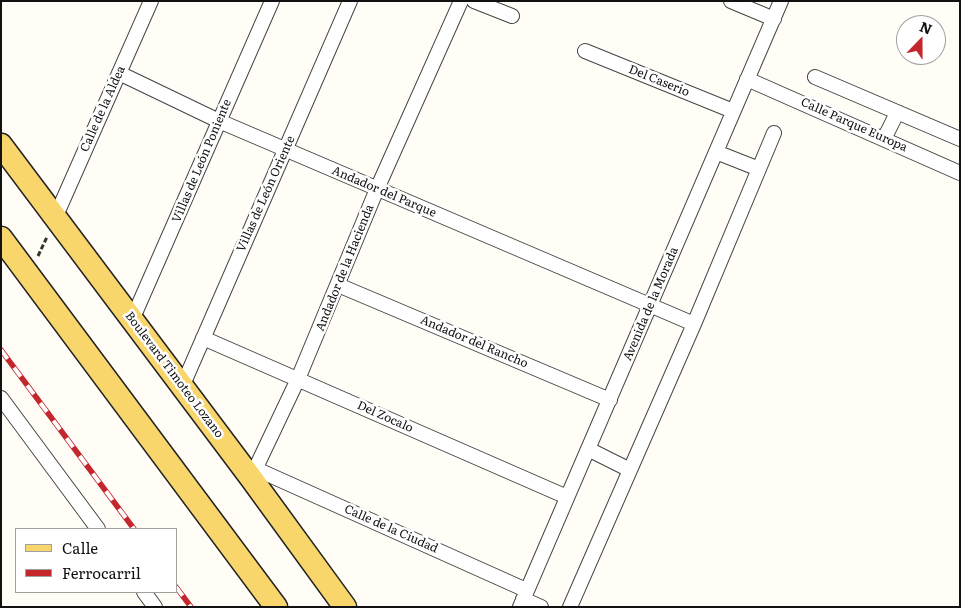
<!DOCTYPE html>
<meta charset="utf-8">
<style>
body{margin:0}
#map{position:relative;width:961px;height:608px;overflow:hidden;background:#fffdf5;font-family:Literata,serif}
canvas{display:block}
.frame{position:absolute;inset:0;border:2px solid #111;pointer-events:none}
.legend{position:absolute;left:15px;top:528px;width:162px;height:65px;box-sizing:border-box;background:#fff;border:1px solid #a0a0a0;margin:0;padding:6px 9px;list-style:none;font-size:15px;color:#111}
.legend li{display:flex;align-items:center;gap:10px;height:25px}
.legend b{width:25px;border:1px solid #a0a0a0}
.north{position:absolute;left:896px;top:15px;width:50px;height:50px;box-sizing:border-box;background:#fff;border:1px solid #a0a0a0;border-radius:50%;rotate:22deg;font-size:14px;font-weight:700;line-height:20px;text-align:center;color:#111}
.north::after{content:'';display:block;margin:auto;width:18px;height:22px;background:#c4262e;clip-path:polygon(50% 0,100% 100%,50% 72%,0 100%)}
</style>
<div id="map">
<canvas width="961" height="608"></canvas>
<div class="frame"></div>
<ul class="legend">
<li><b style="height:6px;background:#f9d66b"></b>Calle</li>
<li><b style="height:6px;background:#c4262e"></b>Ferrocarril</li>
</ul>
<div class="north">N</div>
</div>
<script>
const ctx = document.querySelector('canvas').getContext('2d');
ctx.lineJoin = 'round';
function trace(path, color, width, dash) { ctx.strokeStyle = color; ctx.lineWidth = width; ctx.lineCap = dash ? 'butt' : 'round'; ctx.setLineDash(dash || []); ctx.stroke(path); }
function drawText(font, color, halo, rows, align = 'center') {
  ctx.font = font + ' Literata,serif'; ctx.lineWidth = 5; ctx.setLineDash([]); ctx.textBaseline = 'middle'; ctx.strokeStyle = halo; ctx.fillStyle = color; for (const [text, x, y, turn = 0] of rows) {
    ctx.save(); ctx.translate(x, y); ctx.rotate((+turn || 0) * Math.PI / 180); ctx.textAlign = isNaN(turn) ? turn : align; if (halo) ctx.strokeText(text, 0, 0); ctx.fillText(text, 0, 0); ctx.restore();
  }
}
const minor = new Path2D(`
 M474,1L512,16
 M731,1L774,19
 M585,51L733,111
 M119,73L219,121L694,324
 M815,77L960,139
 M747,79L960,173
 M884,139L897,113
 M716,152L759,169
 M55,218L151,1
 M338,285L610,400
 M132,320L272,1
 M203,338L567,497
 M182,387L350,1
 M1,398L98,529
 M588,449L630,470
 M256,469L526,590
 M251,478L298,379L377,189L461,1
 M144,592L155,607
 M523,599L541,607
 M520,607L781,1
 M570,607L694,324L774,133`);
const primary = new Path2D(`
 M1,145L251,478L345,607
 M1,238L276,607`);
trace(minor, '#444', 16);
trace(primary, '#222', 25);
trace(new Path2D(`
 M38,256L47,237`), '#333', 3, [5, 2.5]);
trace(minor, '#fff', 14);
trace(primary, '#f9d66b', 22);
const rail = new Path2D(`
 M1,350L134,529
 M176,587L191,607`);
trace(rail, '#c4262e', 5.5);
trace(rail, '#fff', 4, [11]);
drawText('12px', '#111', '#fff', [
 ["Del Caserio",659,81,22],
 ["Calle de la Aldea",103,109,-66],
 ["Calle Parque Europa",854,125,24],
 ["Villas de León Poniente",202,161,-67],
 ["Andador del Parque",384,192,23],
 ["Villas de León Oriente",266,194,-66],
 ["Andador de la Hacienda",345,268,-68],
 ["Avenida de la Morada",651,304,-67],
 ["Andador del Rancho",474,342,23],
 ["Boulevard Timoteo Lozano",174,375,53],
 ["Del Zocalo",385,417,24],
 ["Calle de la Ciudad",391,529,24]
]);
</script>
